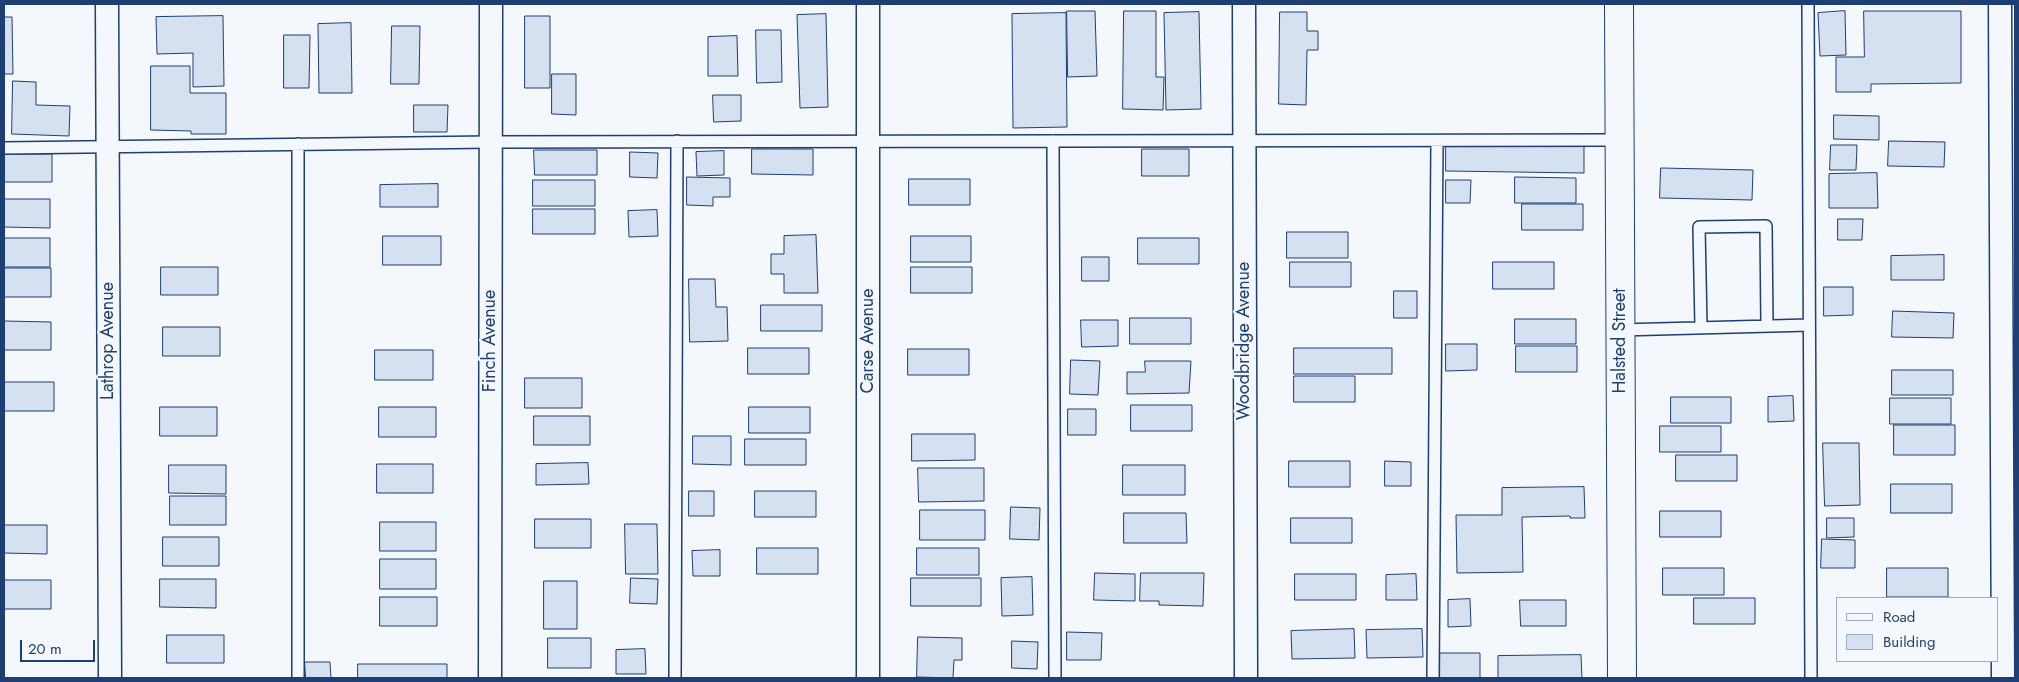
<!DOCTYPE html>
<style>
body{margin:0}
#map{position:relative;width:2019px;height:682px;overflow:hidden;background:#f4f7fb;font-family:Jost,sans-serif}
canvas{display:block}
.frame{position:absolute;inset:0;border:5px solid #1d3f73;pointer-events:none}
.legend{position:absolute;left:1836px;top:597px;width:162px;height:65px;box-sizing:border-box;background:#f4f7fb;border:1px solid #9eadc5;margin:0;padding:6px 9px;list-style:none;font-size:15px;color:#1d3f73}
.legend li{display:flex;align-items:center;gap:10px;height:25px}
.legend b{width:25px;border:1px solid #9eadc5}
.scale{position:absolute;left:20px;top:640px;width:75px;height:22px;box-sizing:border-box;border:2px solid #1d3f73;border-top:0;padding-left:6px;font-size:15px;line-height:18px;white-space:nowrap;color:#1d3f73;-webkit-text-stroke:4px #f4f7fb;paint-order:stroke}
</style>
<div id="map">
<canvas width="2019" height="682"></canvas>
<div class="frame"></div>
<ul class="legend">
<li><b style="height:6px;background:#f4f7fb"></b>Road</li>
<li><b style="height:14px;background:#d5e0f0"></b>Building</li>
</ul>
<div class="scale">20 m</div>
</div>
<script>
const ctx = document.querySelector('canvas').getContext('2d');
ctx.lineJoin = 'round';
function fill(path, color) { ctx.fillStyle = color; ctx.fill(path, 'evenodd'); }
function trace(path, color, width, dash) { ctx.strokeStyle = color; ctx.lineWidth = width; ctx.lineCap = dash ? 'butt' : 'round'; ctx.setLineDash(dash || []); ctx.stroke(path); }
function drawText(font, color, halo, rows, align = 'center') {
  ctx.font = font + ' Jost,sans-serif'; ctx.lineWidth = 4; ctx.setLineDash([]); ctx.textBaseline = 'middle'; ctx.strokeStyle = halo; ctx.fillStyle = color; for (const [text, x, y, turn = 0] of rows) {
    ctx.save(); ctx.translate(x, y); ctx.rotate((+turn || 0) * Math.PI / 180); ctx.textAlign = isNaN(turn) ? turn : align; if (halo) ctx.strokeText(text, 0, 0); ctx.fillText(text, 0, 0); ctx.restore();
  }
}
const building = new Path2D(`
 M1067,11H1095L1097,76L1068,77Z
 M1124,11H1156V77H1164L1163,110L1123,109Z
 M1845,11L1846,55L1820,56L1818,13Z
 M1864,11H1961V83L1871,84V92H1836V57H1864Z
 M1199,12L1201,109L1166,110L1164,13Z
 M1280,12H1307V31H1318V50H1307L1306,105L1279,104Z
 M1066,13L1067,127L1013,128L1012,14Z
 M826,14L828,107L800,108L797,15Z
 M223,16L224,86L193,87V53L157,54L156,17Z
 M525,16H550V88H525Z
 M4,17H12L13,74H4Z
 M351,23L352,93H319L318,24Z
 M392,26H420L419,84H391Z
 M756,30H781L782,82L757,83Z
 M284,35H310L309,88H284Z
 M737,36L738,76H708V37Z
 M151,66H190V93H226V134H191V131L151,130Z
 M552,74H576V115L552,114Z
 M13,81L36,82V105L70,106L69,136L12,134Z
 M713,95H741V121L714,122Z
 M414,105H448L447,132H414Z
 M1834,115L1879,116V140L1834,139Z
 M1889,141L1945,142L1944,167L1888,166Z
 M1446,145L1584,146V173L1446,171Z
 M1831,145H1857L1856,170H1830Z
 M752,149H813V175L752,174Z
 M1142,149H1189V176H1142Z
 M534,150H597V175H535Z
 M724,151V175L697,176L696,152Z
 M630,152L658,153L657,178L630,177Z
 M4,154H52V182H4Z
 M1661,168L1753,170L1752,200L1660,198Z
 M1877,173L1878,208H1829V174Z
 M687,177L730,178V197H713V206L687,205Z
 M1515,177L1576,178V203H1515Z
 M909,179H970V205H909Z
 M533,180H595V206H533Z
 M1446,180H1471L1470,203H1446Z
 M438,184V207H380V185Z
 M4,199H50V228L4,227Z
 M1522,204H1583V230H1522Z
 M533,209H595V234H533Z
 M657,210L658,236L629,237L628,211Z
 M1838,219H1863L1862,240H1838Z
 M1287,232H1348V258H1287Z
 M816,235L818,293H784V274H771V254H784V236Z
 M383,236H441V265H383Z
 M911,236H971V262H911Z
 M4,238H50V267H4Z
 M1138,238H1199V264H1138Z
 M1944,255V280H1891V256Z
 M1082,257H1109V281H1082Z
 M1290,262H1351V287H1290Z
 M1493,262H1554V289H1493Z
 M161,267H218V295H161Z
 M911,267H972V293H911Z
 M4,268H51V297H4Z
 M689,279H715L716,307H727L728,341L690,342Z
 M1824,287H1853V315L1824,316Z
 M1394,291H1417V318H1394Z
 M761,305H822V331H761Z
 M1893,311L1954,313L1953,338L1892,337Z
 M1130,318H1191V344H1130Z
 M1515,319H1576V344H1515Z
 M1081,320H1118V346L1082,347Z
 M4,321L51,322V350H4Z
 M163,327H220V356H163Z
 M1446,344H1477V370L1446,371Z
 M1516,346H1577V372H1516Z
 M748,348H809V374H748Z
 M1294,348H1392V374H1294Z
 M908,349H969V375H908Z
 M375,350H433V380H375Z
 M1071,360L1100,361L1098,395L1070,394Z
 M1145,361H1191L1189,393L1127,394V372H1145Z
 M1892,370H1953V395H1892Z
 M1294,376H1355V402H1294Z
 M525,378H582V408H525Z
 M4,382H54V411H4Z
 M1793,396L1794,421L1768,422V397Z
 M1671,397H1731V423H1671Z
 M1890,398H1951V424H1890Z
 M1131,405H1192V431H1131Z
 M160,407H217V436H160Z
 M379,407H436V437H379Z
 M749,407H810V433H749Z
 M1068,409H1096V435H1068Z
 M534,416H590V445H534Z
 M1894,425H1955V455H1894Z
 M1660,426H1721V452H1660Z
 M912,434H975V460L912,461Z
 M693,436H731V465L693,464Z
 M745,439H806V465H745Z
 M1823,443H1859L1860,505L1825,506Z
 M1676,455H1737V481H1676Z
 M1289,461H1350V487H1289Z
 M1385,461L1411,462V486H1385Z
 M588,463L589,484L536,485V464Z
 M377,464H433V493H377Z
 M169,465H226V494L169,493Z
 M1123,465H1185V495H1123Z
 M918,468H984V501L919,502Z
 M1891,484H1952V513H1891Z
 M1584,487L1585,518H1570V516L1522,517L1523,572L1457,573L1456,515H1502V488Z
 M689,491H714V516H689Z
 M755,491H816V517H755Z
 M170,496H226V525H170Z
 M1011,507L1040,508L1039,540L1010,539Z
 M920,510H985V540H920Z
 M1660,511H1721V537H1660Z
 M1124,513H1186L1187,543H1124Z
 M1291,518H1352V543H1291Z
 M1827,518H1854V537L1827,538Z
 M535,519H591V548H535Z
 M380,522H436V551H380Z
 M625,524H657L658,574H626Z
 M4,525H47V554L4,553Z
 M163,537H219V566H163Z
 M1822,539L1855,540V568H1821Z
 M757,548H818V574H757Z
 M917,548H979V575H917Z
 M720,550V576H693L692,551Z
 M380,559H436V589H380Z
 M1663,568H1724V595H1663Z
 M1887,568H1948V597H1887Z
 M1095,573L1135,574V601L1094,600Z
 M1141,573H1204L1203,606L1159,605V601H1140Z
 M1295,574H1356V600H1295Z
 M1416,574L1417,600H1386V575Z
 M1032,577L1033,615L1002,616L1001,578Z
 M631,578L658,579L657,604L630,603Z
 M911,578H981V606H911Z
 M160,579H216V608L160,607Z
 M4,580H51V609H4Z
 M544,581H577V629H544Z
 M380,597H437V626H380Z
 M1694,598H1755V624H1694Z
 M1470,599L1471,626L1448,627V600Z
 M1520,600H1566V626H1521Z
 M1354,629L1355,658L1292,659L1291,631Z
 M1422,629L1423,657L1367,658L1366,630Z
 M1067,632L1102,633L1101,660H1067Z
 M167,635H224V663H167Z
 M918,637L962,638V660H954L953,678L917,677Z
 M548,638H591V668H548Z
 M1012,641L1038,642L1037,669L1012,668Z
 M645,649L646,674H616V650Z
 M1440,653H1480V678H1440Z
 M1581,655L1582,678H1498V656Z
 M305,662H330L331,678H306Z
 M358,664H447V678H358Z`);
fill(building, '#d5e0f0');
trace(building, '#1d3f73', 1);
const lane = new Path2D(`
 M1808,4L1811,678
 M1053,141L1055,678
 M4,148L491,142L1619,140
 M1701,327L1699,227L1766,226L1767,326
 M1620,330L1809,325
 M298,678V144
 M675,678L677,141
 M1433,678L1437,141`);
const street = new Path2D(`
 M107,4L110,678
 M1244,4L1246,678
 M2000,4L2003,678
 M490,678L491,4
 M868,678V4`);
const primary = new Path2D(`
 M1619,4L1622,678`);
trace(lane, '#1d3f73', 14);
trace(street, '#1d3f73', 25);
trace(primary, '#1d3f73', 30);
trace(lane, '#f4f7fb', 11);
trace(street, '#f4f7fb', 22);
trace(primary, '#f4f7fb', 28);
drawText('18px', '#1d3f73', '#f4f7fb', [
 ["Lathrop Avenue",109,341,-90],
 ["Finch Avenue",491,341,-90],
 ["Carse Avenue",869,341,-90],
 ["Woodbridge Avenue",1245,341,-90],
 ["Halsted Street",1621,341,-90]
]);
</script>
